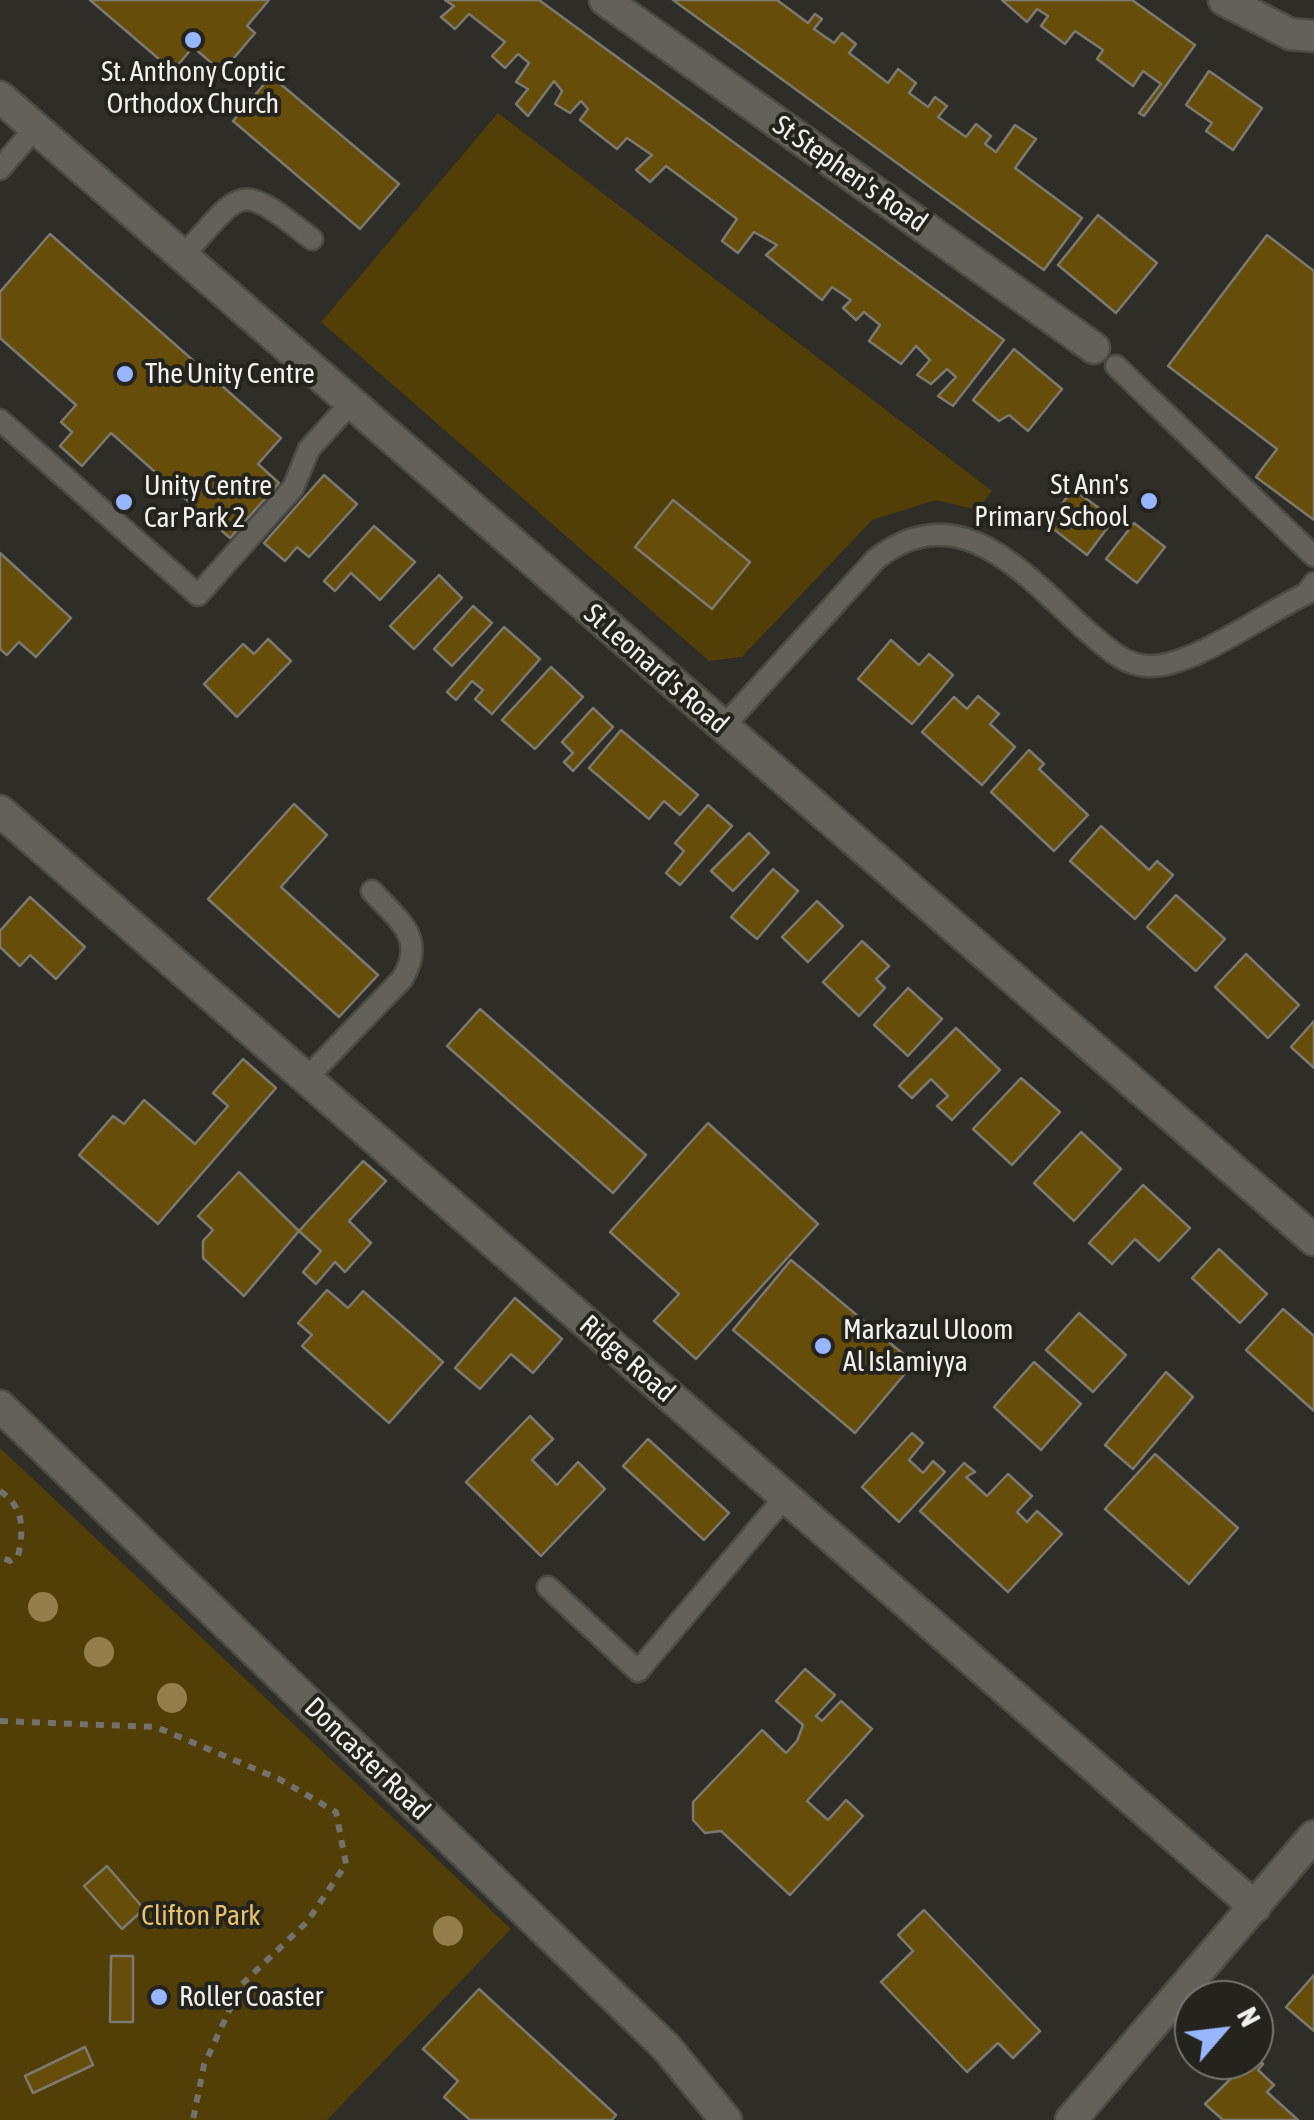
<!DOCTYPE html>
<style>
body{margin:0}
#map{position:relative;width:1314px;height:2120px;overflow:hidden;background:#2f2d27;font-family:"Asap Condensed",sans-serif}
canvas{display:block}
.north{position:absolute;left:1174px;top:1980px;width:100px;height:100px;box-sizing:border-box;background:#25231d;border:2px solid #777570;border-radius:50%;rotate:62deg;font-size:28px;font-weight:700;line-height:40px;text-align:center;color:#f2f1ed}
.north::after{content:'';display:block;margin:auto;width:35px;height:45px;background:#98b6fd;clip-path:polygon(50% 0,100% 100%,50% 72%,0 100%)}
</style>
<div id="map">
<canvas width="1314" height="2120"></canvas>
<div class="north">N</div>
</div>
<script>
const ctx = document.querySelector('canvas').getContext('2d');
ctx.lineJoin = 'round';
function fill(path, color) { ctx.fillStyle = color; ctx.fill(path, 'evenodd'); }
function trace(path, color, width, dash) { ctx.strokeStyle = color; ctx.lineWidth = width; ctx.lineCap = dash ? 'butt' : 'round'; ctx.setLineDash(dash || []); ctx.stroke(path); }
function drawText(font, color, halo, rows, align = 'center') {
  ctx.font = font + ' "Asap Condensed",sans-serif'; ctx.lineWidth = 8; ctx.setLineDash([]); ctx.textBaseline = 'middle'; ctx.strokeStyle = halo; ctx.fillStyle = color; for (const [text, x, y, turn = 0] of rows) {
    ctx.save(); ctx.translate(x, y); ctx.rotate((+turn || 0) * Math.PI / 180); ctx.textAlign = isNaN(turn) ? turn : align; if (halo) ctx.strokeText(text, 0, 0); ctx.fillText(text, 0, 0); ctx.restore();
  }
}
fill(new Path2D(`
 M498,113L992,491L977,510L936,500L872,520L742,657L709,661L321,322Z
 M0,1448L511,1929L327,2120H0Z`), '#523e07');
const building = new Path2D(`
 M90,0H269L247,26L255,33L222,72L193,47L173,71Z
 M445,0H539L1004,340L953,406L938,396L956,377L947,369L931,384L917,375L930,360L916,346L901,364L869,341L880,325L864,312L856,320L843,308L851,300L832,287L822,300L766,255L777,245L754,232L738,253L722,241L737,219L666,166L650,182L636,170L652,155L627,138L617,149L580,120L588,109L581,101L570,113L555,104L562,91L554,81L528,116L516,104L528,89L516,82L529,63L518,54L505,68L492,56L505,42L469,14L455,29L441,17L454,6Z
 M673,0H777L808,23L815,14L822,19L814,29L834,43L842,33L856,44L849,53L888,83L898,69L916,83L909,93L928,107L935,97L947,106L938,117L966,137L976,124L991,136L985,144L996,152L1015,125L1036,139L1015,168L1082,218L1044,270Z
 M1002,0H1132L1195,45L1144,116L1139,113L1161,84L1143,71L1133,86L1097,59L1103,50L1075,31L1065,44L1041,26L1048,16L1037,9L1027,22Z
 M1209,71L1262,108L1233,150L1206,131L1212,123L1186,105Z
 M271,76L399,184L360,229L233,121Z
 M1098,215L1157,263L1116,313L1058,265Z
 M50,234L281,438L258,464L279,483L230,538L111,433L82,466L60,446L72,432L61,422L76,405L0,338V292Z
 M1267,235L1314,271V520L1256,477L1277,449L1168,366Z
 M1014,349L1062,389L1028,431L1009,415L999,421L973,400Z
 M324,475L357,504L309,557L297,547L285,561L264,543Z
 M1073,489L1114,519L1087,555L1047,524Z
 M673,500L750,562L712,609L635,547Z
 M1134,523L1165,547L1137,583L1106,559Z
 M374,526L415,562L380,600L351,573L335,591L324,581Z
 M0,553L71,618L36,657L19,642L7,655L0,649Z
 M439,575L462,598L414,649L390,626Z
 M473,606L492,623L452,666L434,649Z
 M504,627L540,659L492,714L475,699L483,690L472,681L456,700L447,692Z
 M268,639L291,661L237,717L204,684L243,644L254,654Z
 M891,640L919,665L929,654L953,675L912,724L858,679Z
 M551,667L583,697L535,749L502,720Z
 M978,696L999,714L990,724L1015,747L982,785L922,732L954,697L967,709Z
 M593,708L613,727L573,771L564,762L573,753L562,742Z
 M621,730L698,795L680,815L664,801L649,819L589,768Z
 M1029,750L1044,764L1039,769L1088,815L1054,851L991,792Z
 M294,804L327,835L281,887L378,975L339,1017L208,899Z
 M708,805L732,826L680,885L666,873L684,851L675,843Z
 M1101,826L1149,870L1157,861L1173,875L1135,919L1070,861Z
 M749,833L769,853L733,891L711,871Z
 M773,869L798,891L757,939L731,917Z
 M1176,895L1225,939L1196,971L1147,927Z
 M30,897L85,947L56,979L30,955L20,966L0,947V931Z
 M817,901L843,926L808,962L782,937Z
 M862,941L889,966L876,979L885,988L859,1016L823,982Z
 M1246,954L1299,1005L1268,1038L1215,987Z
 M908,988L942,1019L908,1056L874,1025Z
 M480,1009L646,1155L613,1193L447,1046Z
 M1314,1021V1068L1291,1047Z
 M956,1028L1000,1070L952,1120L937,1106L948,1096L931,1079L912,1098L899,1086Z
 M243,1059L276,1088L158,1224L79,1155L113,1116L124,1124L144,1100L195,1144L228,1106L213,1093Z
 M1021,1078L1060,1112L1012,1165L973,1129Z
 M708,1123L818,1224L696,1359L654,1321L679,1294L610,1232Z
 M1081,1132L1121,1169L1074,1221L1034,1183Z
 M363,1161L386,1181L349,1221L371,1243L345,1272L335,1262L316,1284L303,1272L321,1251L299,1231Z
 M239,1172L299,1231L244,1296L203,1258V1241L213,1230L198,1216Z
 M1143,1185L1190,1228L1159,1261L1135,1239L1112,1264L1089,1243Z
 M1219,1249L1267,1294L1240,1323L1192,1278Z
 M791,1260L914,1363L855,1433L733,1330Z
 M327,1290L348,1308L363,1291L443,1362L389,1423L302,1346L312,1335L298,1323Z
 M515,1298L562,1339L533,1373L511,1354L480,1389L455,1368Z
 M1283,1309L1314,1336V1411L1246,1350Z
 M1079,1313L1126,1355L1093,1392L1046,1350Z
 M1034,1362L1081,1404L1041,1450L994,1407Z
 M1166,1372L1193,1397L1133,1469L1105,1445Z
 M530,1416L553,1439L532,1460L557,1485L578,1462L605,1489L541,1556L466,1482Z
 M912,1433L923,1443L909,1460L923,1473L933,1461L945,1472L899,1522L862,1487Z
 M648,1439L729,1513L704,1540L623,1466Z
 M1155,1454L1238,1528L1189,1584L1105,1509Z
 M964,1463L975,1472L966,1477L987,1496L1008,1474L1032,1496L1017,1512L1027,1522L1037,1511L1062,1534L1008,1592L920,1511Z
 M805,1669L835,1695L816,1716L822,1721L841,1701L872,1729L807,1801L828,1820L846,1800L863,1816L790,1895L721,1831L705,1833L693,1820V1802L762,1730L786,1753L797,1741L803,1725L776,1701Z
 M107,1866L144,1909L122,1929L84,1886Z
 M924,1910L1040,2031L1013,2058L998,2043L967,2072L881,1982L913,1951L898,1935Z
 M111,1956H133V2022H110Z
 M1314,1975V2031L1286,2007Z
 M479,1989L616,2115L612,2120H470L444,2097L458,2081L423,2049Z
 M85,2047L93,2065L33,2093L25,2076Z
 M1254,2056L1263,2064L1258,2070L1274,2085L1267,2092L1298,2120H1223L1205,2104Z`);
fill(building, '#664e0a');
trace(building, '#7b7972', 2.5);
const lane = new Path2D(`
 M0,169L35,128
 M182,257C245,188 236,180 312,239
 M1116,366L1314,556
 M0,420L198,595L293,488L309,449L351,403
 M723,727L876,559C962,493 1026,577 1088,632C1106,647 1122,664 1147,666C1191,669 1264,613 1306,594L1314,583
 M306,1079L402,979C427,938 399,921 372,891
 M548,1587L638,1671L785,1497`);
const street = new Path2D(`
 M605,0L1094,348
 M1224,0L1290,34L1314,36
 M0,97L1314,1240
 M0,811L1255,1907
 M1071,2120L1314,1836`);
const secondary = new Path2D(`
 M0,1406L666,2047L726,2120`);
trace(lane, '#4c4a45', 25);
trace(street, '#4c4a45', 35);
trace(secondary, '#4c4a45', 35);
trace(new Path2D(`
 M0,1491C24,1507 24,1529 18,1556L10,1561L0,1557
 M0,1721L156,1727L279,1779L336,1812L346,1864L307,1922L241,1985L204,2065L193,2120`), '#73716c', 6, [8, 8]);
trace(lane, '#63615a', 20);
trace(street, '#63615a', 30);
trace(secondary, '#63615a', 30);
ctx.fillStyle = '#947f4c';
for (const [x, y] of [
 [43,1607],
 [99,1652],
 [172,1698],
 [448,1931]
]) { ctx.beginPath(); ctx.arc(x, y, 15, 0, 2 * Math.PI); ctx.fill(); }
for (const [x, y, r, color] of [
 [193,40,10,"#98b6fd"],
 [125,374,10,"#98b6fd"],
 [1149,501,10,"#98b6fd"],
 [124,502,10,"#98b6fd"],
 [823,1346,10,"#98b6fd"],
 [159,1997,10,"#98b6fd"]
]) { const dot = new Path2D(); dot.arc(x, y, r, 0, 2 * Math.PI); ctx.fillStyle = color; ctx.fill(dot); trace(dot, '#25231d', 4); }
drawText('28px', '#f2f1ed', '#25231d', [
 ["St. Anthony Coptic",193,72,"center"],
 ["Orthodox Church",193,104,"center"],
 ["The Unity Centre",145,374],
 ["St Ann's",1129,485,"right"],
 ["Primary School",1129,517,"right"],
 ["Unity Centre",144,486],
 ["Car Park 2",144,518],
 ["Markazul Uloom",843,1330],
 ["Al Islamiyya",843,1362],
 ["Roller Coaster",179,1997]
], 'left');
drawText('28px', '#f2f1ed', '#25231d', [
 ["St Stephen's Road",850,174,35],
 ["St Leonard's Road",656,669,41],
 ["Ridge Road",627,1359,41],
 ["Doncaster Road",367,1759,44]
]);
drawText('28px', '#e7c26a', '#25231d', [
 ["Clifton Park",201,1916]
]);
</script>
